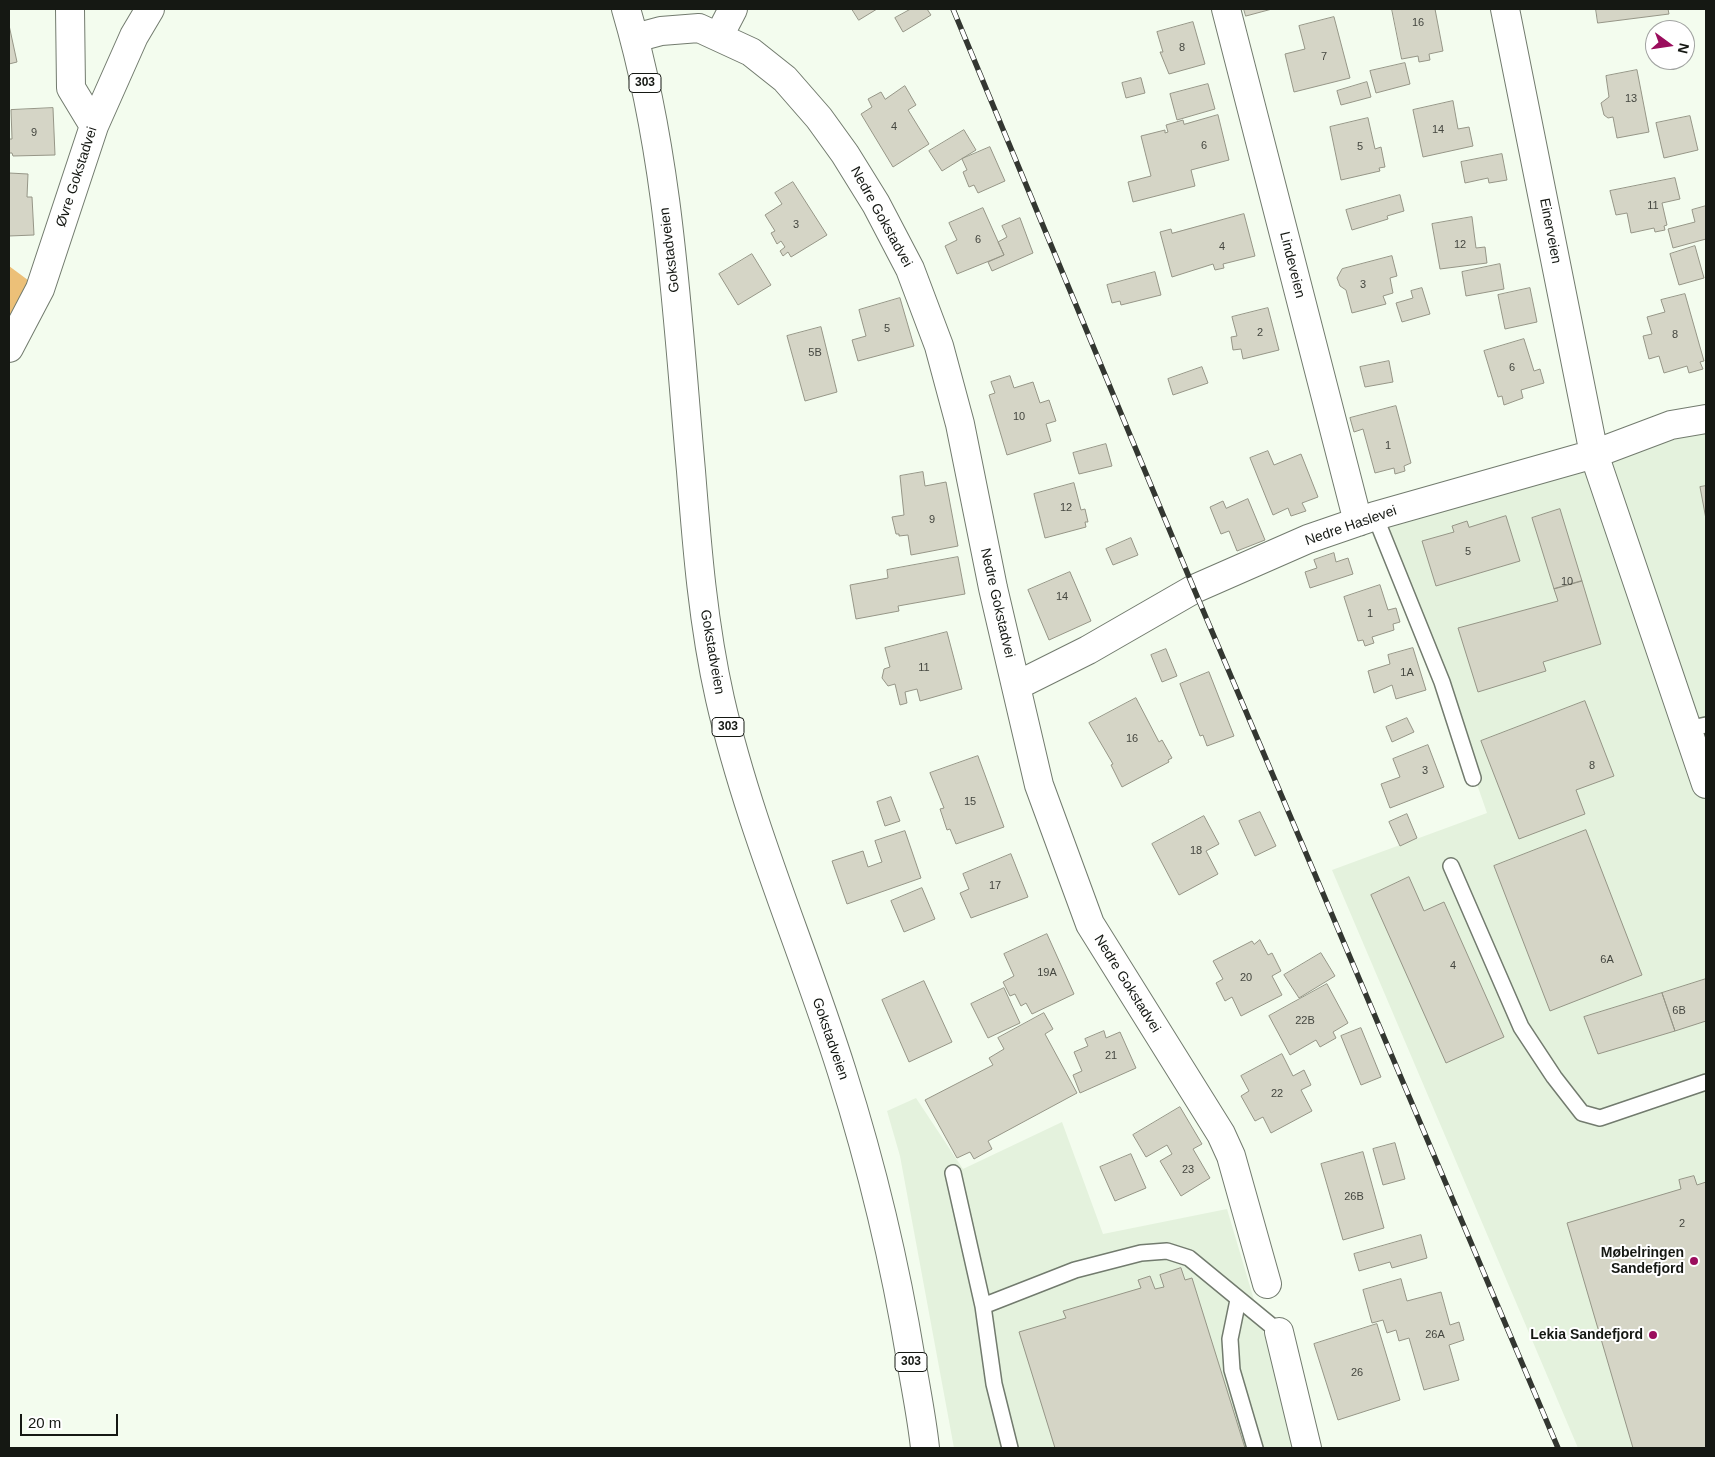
<!DOCTYPE html>
<meta charset="utf-8">
<style>
body{margin:0}
#map{position:relative;width:1715px;height:1457px;overflow:hidden;background:#f3fcee;font-family:Arial,sans-serif}
canvas{display:block}
.frame{position:absolute;inset:0;border:10px solid #151813;pointer-events:none}
.north{position:absolute;left:1645px;top:20px;width:50px;height:50px;box-sizing:border-box;background:#fff;border:1px solid #a1a3a1;border-radius:50%;rotate:104deg;font-size:14px;font-weight:700;line-height:20px;text-align:center;color:#151813}
.north::after{content:'';display:block;margin:auto;width:18px;height:22px;background:#9b0d5d;clip-path:polygon(50% 0,100% 100%,50% 72%,0 100%)}
.scale{position:absolute;left:20px;top:1414px;width:98px;height:22px;box-sizing:border-box;border:2px solid #151813;border-top:0;padding-left:6px;font-size:15px;line-height:18px;white-space:nowrap;color:#151813;-webkit-text-stroke:4px #fff;paint-order:stroke}
</style>
<div id="map">
<canvas width="1715" height="1457"></canvas>
<div class="frame"></div>
<div class="north">N</div>
<div class="scale">20 m</div>
</div>
<script>
const ctx = document.querySelector('canvas').getContext('2d');
ctx.lineJoin = 'round';
function fill(path, color) { ctx.fillStyle = color; ctx.fill(path, 'evenodd'); }
function trace(path, color, width, dash) { ctx.strokeStyle = color; ctx.lineWidth = width; ctx.lineCap = dash ? 'butt' : 'round'; ctx.setLineDash(dash || []); ctx.stroke(path); }
function drawText(font, color, halo, rows, align = 'center') {
  ctx.font = font + ' Arial,sans-serif'; ctx.lineWidth = 4; ctx.setLineDash([]); ctx.textBaseline = 'middle'; ctx.strokeStyle = halo; ctx.fillStyle = color; for (const [text, x, y, turn = 0] of rows) {
    ctx.save(); ctx.translate(x, y); ctx.rotate((+turn || 0) * Math.PI / 180); ctx.textAlign = isNaN(turn) ? turn : align; if (halo) ctx.strokeText(text, 0, 0); ctx.fillText(text, 0, 0); ctx.restore();
  }
}
fill(new Path2D(`
 M1706,427V1448H1578L1332,870L1487,813L1384,517Z
 M916,1098L963,1169L1062,1122L1103,1234L1227,1209L1298,1448H954L900,1156L887,1111Z`), '#e4f2dd');
fill(new Path2D(`
 M9,266L40,289L9,348Z`), '#ecc078');
const building = new Path2D(`
 M852,9H877L859,20Z
 M911,9H927L931,15L903,32L895,18Z
 M1244,9H1272L1246,16Z
 M1392,9H1435L1443,51L1429,54L1430,60L1419,62L1418,56L1402,59Z
 M1596,9H1668L1669,14L1598,23Z
 M1334,17L1350,78L1294,92L1285,54L1305,49L1299,26Z
 M1193,22L1205,64L1169,74L1160,52H1163L1157,32Z
 M9,25L17,62L9,64Z
 M1405,63L1410,84L1376,93L1370,71Z
 M1637,70L1649,132L1617,138L1613,117L1608,118L1604,115L1601,103L1609,97L1606,76Z
 M1141,78L1145,93L1126,98L1122,83Z
 M1367,82L1371,97L1341,105L1337,91Z
 M1208,84L1215,109L1177,120L1170,94Z
 M905,86L916,105L908,110L929,144L893,167L861,114L872,107L868,99L881,92L885,99Z
 M1453,101L1458,129L1469,127L1473,146L1423,157L1413,110Z
 M53,108L55,155L13,156L12,153H9V139H12L11,110Z
 M1218,115L1229,160L1191,170L1195,186L1133,202L1128,182L1151,176L1141,136L1165,130V133L1168,132L1166,125L1183,120L1184,124Z
 M1690,116L1698,150L1664,158L1656,123Z
 M1368,118L1375,149L1381,147L1385,167L1379,168L1380,171L1341,180L1330,127Z
 M964,130L976,150L942,171L929,151Z
 M990,147L1005,181L978,193L974,185L969,187L963,172L967,170L962,159Z
 M1502,154L1507,180L1489,183L1488,178L1465,183L1461,162Z
 M9,173L28,174L27,197H32L34,235L9,236Z
 M1675,178L1680,199L1662,203L1667,225L1664,226L1665,230L1655,232L1654,228L1631,233L1627,213L1616,215L1610,191Z
 M793,182L827,235L791,257L788,252L783,256L780,251L785,247L781,241L777,244L771,233L775,231L765,215L782,204L775,193Z
 M1400,195L1404,211L1387,216L1388,219L1352,230L1346,210Z
 M1706,206V239L1673,248L1668,229L1695,222L1692,210Z
 M983,208L1004,255L957,274L945,246L957,240L949,223Z
 M1244,214L1255,256L1223,264L1224,268L1215,270L1213,264L1172,277L1160,232L1171,229L1172,233Z
 M1472,217L1476,248L1485,247L1487,263L1440,269L1432,224Z
 M1020,218L1033,253L992,271L988,262L1004,255L998,242L1007,237L1002,226Z
 M1695,246L1704,278L1679,285L1670,254Z
 M752,254L771,285L738,305L719,274Z
 M1392,256L1397,276L1390,278L1393,293L1383,296L1386,304L1352,313L1346,290L1340,286L1337,278L1342,269Z
 M1500,264L1504,289L1466,296L1462,272Z
 M1155,272L1161,295L1121,305L1120,301L1112,303L1107,285Z
 M1422,288L1430,314L1402,322L1396,303L1413,298L1411,291Z
 M1530,288L1537,322L1505,329L1498,295Z
 M1685,294L1704,361L1700,362L1703,369L1689,373L1687,366L1664,373L1659,356L1649,359L1643,336L1652,334L1647,317L1665,312L1661,300Z
 M900,298L914,346L858,361L852,340L866,336L859,310Z
 M1268,308L1279,350L1243,359L1241,349L1233,350L1231,337L1237,336L1232,317Z
 M821,327L837,392L805,401L787,336Z
 M1524,339L1534,371L1540,369L1544,383L1521,390L1523,398L1504,405L1502,396L1498,397L1484,351Z
 M1389,361L1393,382L1365,387L1360,367Z
 M1202,367L1208,383L1173,395L1168,379Z
 M1010,376L1014,388L1033,382L1040,403L1049,400L1056,421L1046,424L1051,441L1007,455L989,395L995,393L991,382Z
 M1396,406L1411,463L1404,466L1405,471L1395,474L1394,468L1375,473L1363,429L1354,432L1350,418Z
 M1106,444L1112,466L1079,474L1073,453Z
 M1268,451L1274,465L1301,454L1318,497L1302,503L1306,511L1291,516L1288,508L1273,515L1250,458Z
 M923,472L925,486L946,482L958,546L911,555L908,535L899,536V534H896L892,517L904,515L900,476Z
 M1074,483L1081,510L1085,509L1088,522H1085L1086,527L1045,538L1034,494Z
 M1706,486V519L1700,487Z
 M1248,499L1265,540L1237,551L1229,531L1221,534L1210,507L1223,501L1226,508Z
 M1560,509L1582,581L1554,589L1532,518Z
 M1506,516L1520,561L1436,586L1422,541L1454,532L1452,526L1467,521L1469,527Z
 M1131,538L1138,555L1113,565L1106,549Z
 M1334,553L1336,562L1348,558L1353,574L1310,588L1305,572L1317,568L1314,560Z
 M958,557L965,594L898,606L899,611L856,619L850,585L888,578L887,570Z
 M1070,572L1091,621L1049,640L1028,590Z
 M1582,581L1601,644L1543,662L1546,671L1478,692L1458,628L1558,601L1554,589Z
 M1380,585L1388,610L1396,608L1400,622L1393,624L1394,630L1372,637L1374,643L1365,646L1363,640L1358,641L1344,597Z
 M947,632L962,689L920,701L917,689L905,692L907,703L900,705L895,684L888,686L882,678L884,669L890,667L885,648Z
 M1413,648L1426,690L1396,699L1392,685L1374,693L1368,671L1390,664L1388,655Z
 M1166,649L1177,676L1162,682L1151,655Z
 M1209,672L1234,736L1207,746L1203,735L1200,736L1180,684Z
 M1136,698L1159,742L1162,740L1172,758L1168,760L1169,762L1122,787L1111,765L1113,764L1089,723Z
 M1585,701L1614,776L1576,790L1585,814L1519,839L1481,741Z
 M1407,718L1414,732L1392,742L1386,727Z
 M1428,745L1444,787L1390,808L1381,784L1400,777L1393,759Z
 M978,756L1004,827L956,844L950,829L947,830L940,809L944,808L930,773Z
 M891,797L900,821L885,826L877,802Z
 M1260,812L1276,846L1255,856L1239,821Z
 M1407,814L1417,838L1400,846L1389,822Z
 M1204,816L1219,844L1206,851L1218,874L1179,895L1152,844Z
 M1586,830L1642,975L1550,1011L1494,866Z
 M905,831L921,878L847,904L832,861L863,851L868,867L882,862L875,841Z
 M1011,854L1028,897L971,918L960,893L969,889L963,874Z
 M1409,877L1424,911L1444,902L1504,1037L1446,1063L1371,895Z
 M922,888L935,919L904,932L891,901Z
 M1047,934L1074,994L1032,1014L1026,1003L1021,1006L1015,994L1010,996L1003,982L1014,976L1004,954Z
 M1260,940L1268,955L1272,953L1281,971L1272,976L1282,995L1241,1016L1232,997L1225,1001L1216,983L1223,979L1213,961L1252,941L1254,944Z
 M1321,953L1335,976L1299,998L1284,975Z
 M1706,979V1021L1675,1031L1662,993Z
 M924,981L952,1042L909,1062L882,1000Z
 M1327,984L1348,1023L1333,1032L1336,1038L1320,1047L1316,1040L1290,1055L1269,1016Z
 M1004,988L1020,1023L988,1038L971,1004Z
 M1662,993L1675,1031L1598,1054L1584,1017Z
 M1044,1013L1053,1029L1045,1034L1077,1093L988,1141L992,1149L974,1159L970,1152L957,1158L925,1100L993,1065L989,1058L1004,1049L998,1038Z
 M1361,1028L1381,1077L1361,1085L1341,1036Z
 M1104,1031L1106,1038L1120,1032L1136,1068L1080,1093L1073,1075L1082,1071L1074,1052L1088,1046L1085,1039Z
 M1282,1054L1293,1076L1304,1070L1311,1085L1301,1090L1312,1111L1271,1133L1263,1117L1255,1121L1241,1096L1249,1091L1241,1076Z
 M1180,1107L1202,1144L1193,1149L1210,1178L1181,1196L1160,1161L1172,1154L1167,1145L1146,1157L1133,1135Z
 M1395,1143L1405,1179L1383,1185L1373,1149Z
 M1363,1152L1384,1228L1343,1240L1321,1164Z
 M1131,1154L1146,1188L1115,1201L1100,1167Z
 M1694,1176L1697,1185L1706,1182V1448H1633L1567,1223L1681,1189L1679,1180Z
 M1421,1235L1427,1258L1392,1268L1390,1262L1359,1271L1354,1254Z
 M1181,1268L1185,1280L1192,1278L1245,1448H1055L1019,1332L1066,1318L1063,1311L1141,1288L1138,1280L1150,1276L1155,1289L1164,1287L1160,1275Z
 M1401,1279L1407,1301L1441,1292L1450,1325L1459,1322L1464,1340L1449,1345L1459,1380L1424,1390L1409,1338L1399,1341L1396,1330L1387,1333L1383,1320L1372,1323L1363,1290Z
 M1377,1324L1400,1400L1338,1420L1314,1344Z`);
fill(building, '#d5d5c6');
trace(building, '#969687', 1);
const lane = new Path2D(`
 M1375,516L1442,682L1473,778
 M1687,729L1706,725
 M1451,866L1521,1027L1554,1077L1582,1113L1600,1118L1706,1082
 M953,1173L983,1306L994,1384L1010,1448
 M1238,1300L1230,1339L1232,1370L1255,1448
 M983,1306L1075,1270L1141,1253L1167,1251L1189,1258L1279,1332`);
const street = new Path2D(`
 M70,9L71,88L94,126
 M1226,9L1358,522
 M1505,9L1594,454L1706,784
 M719,36L733,9
 M635,38L661,31L699,28L751,52L785,79L819,118L845,154L876,204L910,269L939,346L960,424L993,588L1039,785L1090,924L1221,1134L1231,1156L1267,1284
 M9,348L40,289L94,126L134,36L150,9
 M1016,686L1088,650L1194,589L1308,539L1375,516L1594,454L1671,425L1706,419
 M1279,1332L1307,1448`);
const primary = new Path2D(`
 M626,9C670,158 677,316 691,471C697,547 703,624 720,699C749,826 803,948 842,1072C872,1167 895,1263 911,1360C916,1390 922,1419 925,1448`);
trace(lane, '#727b6e', 18);
trace(street, '#727b6e', 30);
trace(primary, '#727b6e', 30);
trace(lane, '#fff', 15);
trace(street, '#fff', 28);
trace(primary, '#fff', 28);
const rail = new Path2D(`
 M953,9L1194,589L1558,1448`);
trace(rail, '#333731', 5.5);
trace(rail, '#fff', 4, [11]);
for (const [x, y, r, color] of [
 [1694,1261,5,"#9b0d5d"],
 [1653,1335,5,"#9b0d5d"]
]) { const dot = new Path2D(); dot.arc(x, y, r, 0, 2 * Math.PI); ctx.fillStyle = color; ctx.fill(dot); trace(dot, '#fff', 2); }
drawText('11px', '#454740', null, [
 ["16",1418,23],
 ["8",1182,48],
 ["7",1324,57],
 ["13",1631,99],
 ["4",894,127],
 ["14",1438,130],
 ["9",34,133],
 ["6",1204,146],
 ["5",1360,147],
 ["11",1653,206],
 ["3",796,225],
 ["6",978,240],
 ["12",1460,245],
 ["4",1222,247],
 ["3",1363,285],
 ["5",887,329],
 ["2",1260,333],
 ["8",1675,335],
 ["5B",815,353],
 ["6",1512,368],
 ["10",1019,417],
 ["1",1388,446],
 ["12",1066,508],
 ["9",932,520],
 ["5",1468,552],
 ["10",1567,582],
 ["14",1062,597],
 ["1",1370,614],
 ["11",924,668],
 ["1A",1407,673],
 ["16",1132,739],
 ["8",1592,766],
 ["3",1425,771],
 ["15",970,802],
 ["18",1196,851],
 ["17",995,886],
 ["6A",1607,960],
 ["4",1453,966],
 ["19A",1047,973],
 ["20",1246,978],
 ["6B",1679,1011],
 ["22B",1305,1021],
 ["21",1111,1056],
 ["22",1277,1094],
 ["23",1188,1170],
 ["26B",1354,1197],
 ["2",1682,1224],
 ["26A",1435,1335],
 ["26",1357,1373]
]);
for (const [x, y, w] of [
 [645,83,32],
 [728,727,32],
 [911,1362,32]
]) { const box = new Path2D(); box.roundRect(x - w / 2, y - 9.5, w, 19, 4); ctx.fillStyle = '#fff'; ctx.fill(box); trace(box, '#151813', 1); }
drawText('bold 12px', '#151813', null, [
 ["303",645,83],
 ["303",728,727],
 ["303",911,1362]
]);
drawText('14px', '#151813', '#fff', [
 ["Øvre Gokstadvei",77,177,-72],
 ["Nedre Gokstadvei",881,217,61],
 ["Einerveien",1550,231,79],
 ["Gokstadveien",670,250,-97],
 ["Lindeveien",1292,265,76],
 ["Nedre Haslevei",1351,526,-19],
 ["Nedre Gokstadvei",997,603,77],
 ["Gokstadveien",712,652,80],
 ["Nedre Gokstadvei",1127,984,58],
 ["Gokstadveien",830,1039,71]
]);
drawText('bold 14px', '#151813', '#fff', [
 ["Møbelringen",1684,1253],
 ["Sandefjord",1684,1269],
 ["Lekia Sandefjord",1643,1335]
], 'right');
</script>
